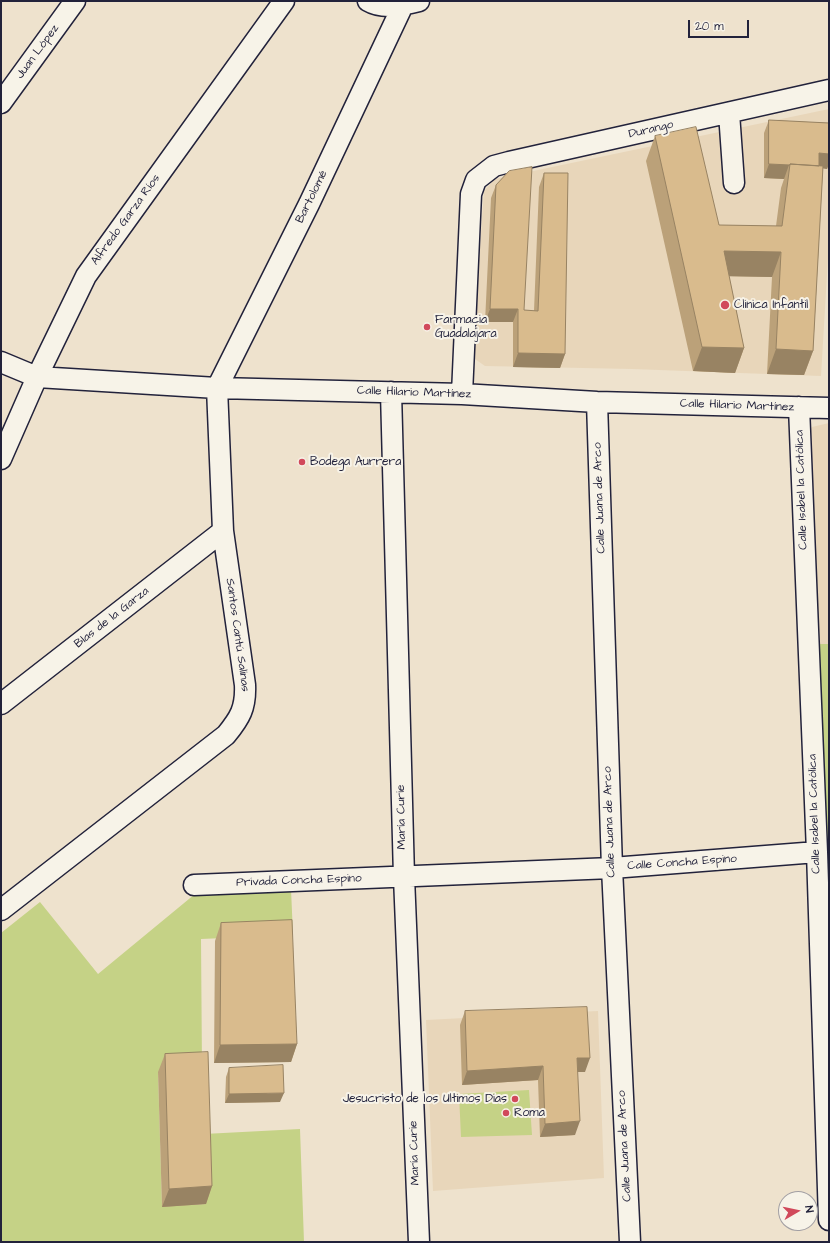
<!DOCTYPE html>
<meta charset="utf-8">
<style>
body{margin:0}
#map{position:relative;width:830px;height:1243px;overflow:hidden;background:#eee2cd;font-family:"Architects Daughter",sans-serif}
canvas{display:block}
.frame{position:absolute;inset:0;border:2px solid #22223b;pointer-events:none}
.north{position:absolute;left:778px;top:1191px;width:40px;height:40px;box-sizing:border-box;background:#f7f3e8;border:1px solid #a29fa3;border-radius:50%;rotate:81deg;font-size:11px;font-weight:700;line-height:16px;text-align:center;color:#22223b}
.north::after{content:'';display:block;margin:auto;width:14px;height:18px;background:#d1495b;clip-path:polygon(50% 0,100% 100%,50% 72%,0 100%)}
.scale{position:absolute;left:688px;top:20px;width:61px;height:18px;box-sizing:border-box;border:2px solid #22223b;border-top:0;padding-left:5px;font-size:12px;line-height:14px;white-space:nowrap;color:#22223b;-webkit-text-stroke:3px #f7f3e8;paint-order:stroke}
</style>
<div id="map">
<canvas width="830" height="1243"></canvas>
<div class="frame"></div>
<div class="north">N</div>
<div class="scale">20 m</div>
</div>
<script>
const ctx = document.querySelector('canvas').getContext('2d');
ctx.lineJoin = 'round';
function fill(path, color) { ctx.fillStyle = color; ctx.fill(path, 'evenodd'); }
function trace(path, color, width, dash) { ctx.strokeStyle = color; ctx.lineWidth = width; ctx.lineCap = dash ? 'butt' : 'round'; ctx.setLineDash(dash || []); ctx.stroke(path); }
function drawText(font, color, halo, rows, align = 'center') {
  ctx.font = font + ' "Architects Daughter",sans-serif'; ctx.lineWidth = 4; ctx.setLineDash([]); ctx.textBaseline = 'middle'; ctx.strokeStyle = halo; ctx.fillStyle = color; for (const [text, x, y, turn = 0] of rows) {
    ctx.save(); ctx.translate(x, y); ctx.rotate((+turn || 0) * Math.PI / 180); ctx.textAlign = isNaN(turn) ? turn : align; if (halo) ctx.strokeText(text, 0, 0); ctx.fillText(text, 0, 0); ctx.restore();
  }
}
fill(new Path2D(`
 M829,109V241L821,376L632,369L485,366L472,357L484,191L495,179Z
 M829,423V644H808L807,435L812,427Z
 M598,1011L604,1178L433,1191L426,1020Z`), '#e8d6ba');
fill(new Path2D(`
 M808,644H829V1226Z
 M291,889L293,935L201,939L202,1069L158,1072L162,1206L206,1204L204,1134L300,1129L304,1242H1V933L40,902L98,974L195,894Z
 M529,1090L532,1135L461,1137L459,1094Z`), '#c5d286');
const minor = new Path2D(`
 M368,1C383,10 403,5 419,1
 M1,103L75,1
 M729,113L734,183
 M1,362L37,377L217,388L462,394L597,402L829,408
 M391,392L404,877L419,1242
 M462,394L471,194L476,180L494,166L509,162L829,90
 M597,402L612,868L630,1242
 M799,407L817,852L829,1220
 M1,459L37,377L86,276L284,1
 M1,704L223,531
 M194,885L612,868L817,852
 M1,910L226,735C240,718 246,708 245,685L223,531L217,388L309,204L403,5`);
trace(minor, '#22223b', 23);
trace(minor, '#f7f3e8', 20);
fill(new Path2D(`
 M769,120L829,123V164L827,169L823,168L813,351L804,375L767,374L772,277L729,276L744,348L735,373L693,371L646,161L655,136L719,225L776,226L781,188L784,179L764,178V133Z
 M544,173L565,354L560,368L513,367V322H485L491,198L496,185L524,310L534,311L539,187Z
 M221,923L297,1044L291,1062L214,1063L215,941Z
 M465,1011L585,1072H577L575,1135L540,1137L538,1080L462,1085L460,1025Z
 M165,1054L212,1186L206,1204L162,1207L158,1072Z
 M229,1068L280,1102L225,1103L226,1077Z`), '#bba179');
fill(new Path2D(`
 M819,153L829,154V164L827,169L814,167Z
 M769,164L789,165L784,179L764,178Z
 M724,251L781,252L772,277L715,276Z
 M490,309H518L513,322H485Z
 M702,347L744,348L735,373L693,371Z
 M776,349L813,351L804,375L767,374Z
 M518,353L565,354L560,368L513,367Z
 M297,1044L291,1062L214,1063L220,1045Z
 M577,1058H590L585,1072H572Z
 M543,1066L538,1080L462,1085L467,1071Z
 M284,1093L280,1102L225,1103L229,1094Z
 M580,1121L575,1135L540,1137L545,1124Z
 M212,1186L206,1204L162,1207L169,1189Z`), '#988363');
const building = new Path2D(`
 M769,120L829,123V154L819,153V166L790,164V165L769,164Z
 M696,127L719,225L782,226L790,164L823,166L813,351L776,349L781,252L724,251L744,348L702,347L655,136Z
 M532,167L524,310L538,311L544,173H568L565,354L518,353V309H490L496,185L509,171Z
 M292,920L297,1044L220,1045L221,923Z
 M587,1007L590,1058H577L580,1121L545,1124L543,1066L467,1071L465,1011Z
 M208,1052L212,1186L169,1189L165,1054Z
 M283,1065L284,1093L229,1094V1068Z`);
fill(building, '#d9bb8d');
trace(building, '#988363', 1);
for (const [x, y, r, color] of [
 [725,305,5,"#d1495b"],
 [427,327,4,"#d1495b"],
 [302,462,4,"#d1495b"],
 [515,1099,4,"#d1495b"],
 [506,1113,4,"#d1495b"]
]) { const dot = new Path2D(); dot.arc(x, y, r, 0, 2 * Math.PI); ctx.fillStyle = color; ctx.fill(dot); trace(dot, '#f7f3e8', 1.5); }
drawText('12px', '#22223b', '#f7f3e8', [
 ["Juan López",38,52,-54],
 ["Durango",651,130,-13],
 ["Bartolomé",312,197,-64],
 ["Alfredo Garza Ríos",126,220,-54],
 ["Calle Hilario Martínez",414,393,2],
 ["Calle Hilario Martínez",737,406,2],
 ["Calle Isabel la Católica",802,490,-92],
 ["Calle Juana de Arco",600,498,-92],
 ["Blas de la Garza",112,618,-38],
 ["Santos Cantú Salinas",237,635,82],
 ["Calle Isabel la Católica",815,814,-92],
 ["María Curie",402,817,-91],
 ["Calle Juana de Arco",610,822,-92],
 ["Calle Concha Espino",682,863,-4],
 ["Privada Concha Espino",299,881,-2],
 ["Calle Juana de Arco",625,1146,-93],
 ["María Curie",415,1153,-92]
]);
drawText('12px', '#22223b', '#f7f3e8', [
 ["Clinica Infantil",734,305],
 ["Farmacia",435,320],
 ["Guadalajara",435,334],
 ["Bodega Aurrera",310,462],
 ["Jesucristo de los Ultimos Dias",507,1099,"right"],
 ["Roma",514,1113]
], 'left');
</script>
